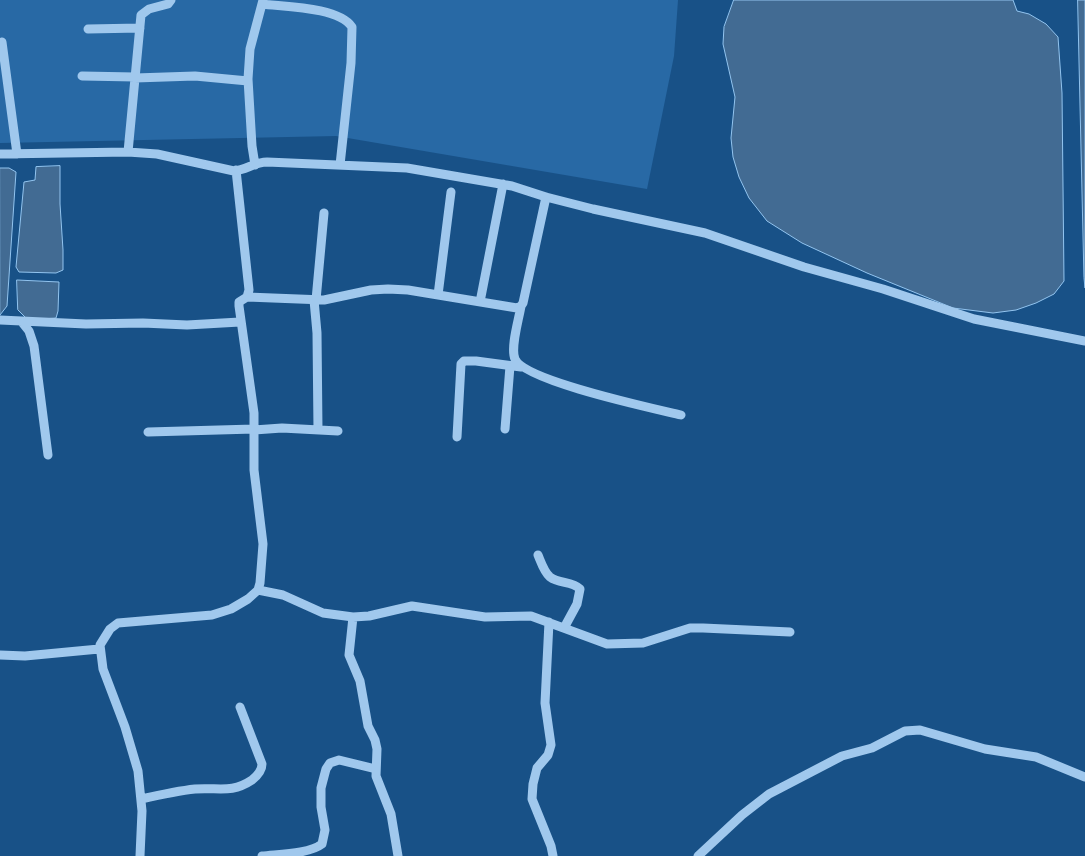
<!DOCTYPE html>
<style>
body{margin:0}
canvas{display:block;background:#185187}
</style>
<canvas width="1085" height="856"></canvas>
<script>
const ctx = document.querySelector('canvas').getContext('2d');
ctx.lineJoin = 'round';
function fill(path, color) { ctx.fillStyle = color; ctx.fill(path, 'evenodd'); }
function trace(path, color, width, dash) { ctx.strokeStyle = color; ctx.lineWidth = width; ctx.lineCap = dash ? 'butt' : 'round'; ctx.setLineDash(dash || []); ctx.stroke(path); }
fill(new Path2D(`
 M0,0H678L674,56L647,189L336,136L0,143Z`), '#2869a5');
const water = new Path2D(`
 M734,0H1013L1017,11L1029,14L1046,24L1058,37L1062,93L1064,281L1054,294L1036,303L1016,310L993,313L953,308L867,273L802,243L767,221L749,198L739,177L733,157L731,138L735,97L723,44L724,27Z
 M1078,0H1085V288L1084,278Z
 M60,166V204L63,250V270L56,273L19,272L16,267L24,182L35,180L36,167Z
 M0,168H9L16,172L7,306L0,315Z
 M17,280L59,282L58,311L56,318L28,320L18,310Z`);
fill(water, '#426b93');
trace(water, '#92c4ef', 1);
trace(new Path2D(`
 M262,4C286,7 338,7 352,27L351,63L340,165
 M88,29L140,28
 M2,42L17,154
 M82,76L135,77
 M135,78L195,76L248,81
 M128,152L141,15L149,9L168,4L171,0
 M0,154L128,152L157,154L234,171C246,170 255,162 267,162L407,168L512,186L546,197L593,209L705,233L804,267L883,289L974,319L1085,341
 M255,165L252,146L248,79L250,49L263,0
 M438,295L451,192
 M247,297L324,300L371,290L388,289L408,290L517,308L521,306L523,303L546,197
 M314,300L317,333L318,430
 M316,300L324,213
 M480,302L503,184
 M521,306C519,319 510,348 515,359C525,381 652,408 681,415
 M0,320L86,324L143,323L187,325L240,322
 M21,321L29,331L34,346L48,455
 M505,429L510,366
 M254,430L282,428L338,431
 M148,432L254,429
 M457,437L461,364L464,361H476L521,367
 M538,555C541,562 544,572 550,577C559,584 572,581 580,589L577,604L564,628
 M258,590L283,595L323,613L353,617L369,616L412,606L485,617L531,616L607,644L643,643L690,628H703L790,632
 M353,617L349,655L360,681L368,726L375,740L377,749L376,776L391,814L398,856
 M549,622L545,703L551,745L548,755L537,768L533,784L532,799L551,846L553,856
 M0,655L25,656L99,649
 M141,799C159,795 177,791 195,789C218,787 231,794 252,780C257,776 262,771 262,764L240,707
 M140,856L142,811L138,771L125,727L103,669L100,645L110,629L118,623L212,615L231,609L248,599L258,590L260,583L263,544L254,470V413L239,306V302L247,297L249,290L236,170
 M262,856C279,854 309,854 322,844L325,830L321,807V788L326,769L330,763L339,760L376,769
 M698,856L742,815L769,794L842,756L872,748L905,731L920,730L985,749L1036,757L1085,777`), '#a0c8ed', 9);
</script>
